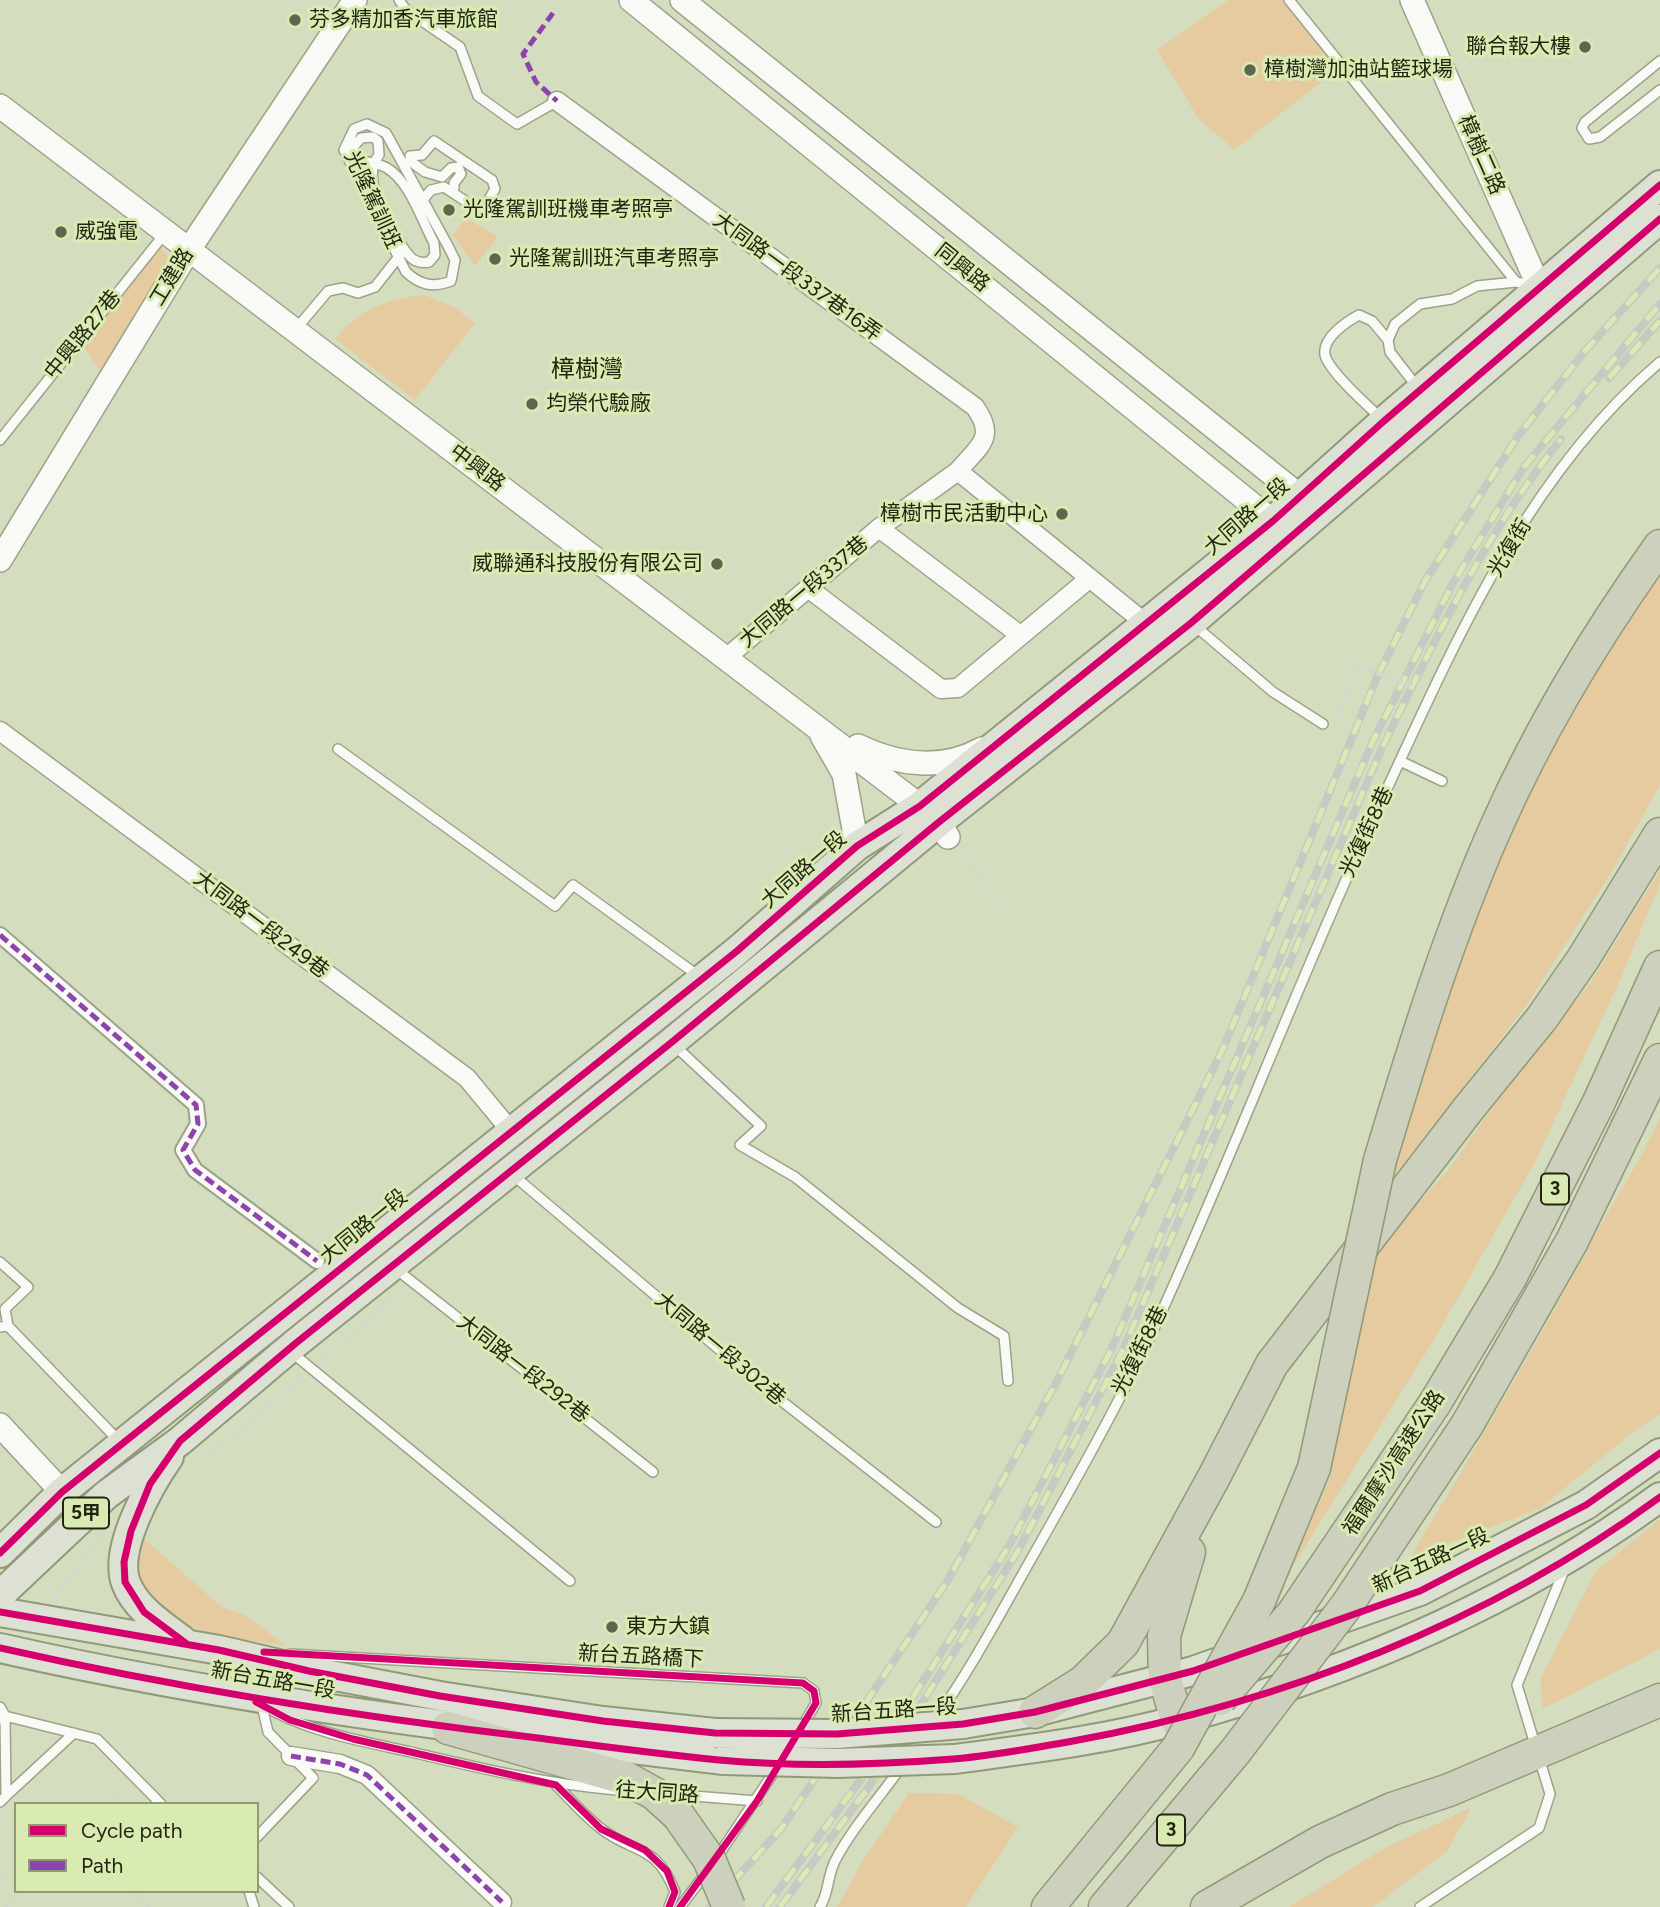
<!DOCTYPE html>
<meta charset="utf-8">
<style>
body{margin:0}
#map{position:relative;width:1660px;height:1907px;overflow:hidden;background:#d4debf;font-family:Figtree,sans-serif}
canvas{display:block}
.legend{position:absolute;left:14px;top:1802px;width:245px;height:91px;box-sizing:border-box;background:#d9ebb2;border:2px solid #8f9c71;margin:0;padding:9px 12px;list-style:none;font-size:21px;color:#1f2510}
.legend li{display:flex;align-items:center;gap:14px;height:35px}
.legend b{width:35px;border:2px solid #8f9c71}
</style>
<div id="map">
<canvas width="1660" height="1907"></canvas>
<ul class="legend">
<li><b style="height:9px;background:#d6006c"></b>Cycle path</li>
<li><b style="height:9px;background:#8e44ad"></b>Path</li>
</ul>
</div>
<script>
const ctx = document.querySelector('canvas').getContext('2d');
ctx.lineJoin = 'round';
function fill(path, color) { ctx.fillStyle = color; ctx.fill(path, 'evenodd'); }
function trace(path, color, width, dash) { ctx.strokeStyle = color; ctx.lineWidth = width; ctx.lineCap = dash ? 'butt' : 'round'; ctx.setLineDash(dash || []); ctx.stroke(path); }
function drawText(font, color, halo, rows, align = 'center') {
  ctx.font = font + ' Figtree,"Noto Sans TC",sans-serif'; ctx.lineWidth = 6; ctx.setLineDash([]); ctx.textBaseline = 'middle'; ctx.strokeStyle = halo; ctx.fillStyle = color; for (const [text, x, y, turn = 0] of rows) {
    ctx.save(); ctx.translate(x, y); ctx.rotate((+turn || 0) * Math.PI / 180); ctx.textAlign = isNaN(turn) ? turn : align; if (halo) ctx.strokeText(text, 0, 0); ctx.fillText(text, 0, 0); ctx.restore();
  }
}
fill(new Path2D(`
 M1228,0H1289L1338,60L1324,80L1234,150L1198,118L1157,50Z
 M466,218L498,237L475,266L453,235Z
 M157,242L177,269L109,382L79,340Z
 M425,295L454,307L475,323L415,400L335,339C357,311 390,297 425,295Z
 M1660,570V785L1614,868L1526,1006L1394,1176L1409,1107L1458,958L1520,805L1603,657Z
 M1660,870V883L1621,978L1534,1164L1435,1338L1290,1571L1329,1479L1362,1321L1368,1259L1450,1168L1520,1068L1589,985Z
 M1660,1117V1414L1631,1434L1539,1509L1410,1558C1474,1451 1537,1343 1596,1234C1617,1194 1643,1158 1660,1117Z
 M1660,1519V1649L1543,1709L1540,1679L1596,1571Z
 M141,1536L223,1608L246,1615L287,1646C221,1636 123,1631 141,1536Z
 M909,1793L958,1794L1018,1827L966,1907H837L864,1859Z
 M1471,1808L1447,1851L1373,1907H1289L1388,1846Z`), '#e6caa0');
const service = new Path2D(`
 M399,0L406,10L460,47L478,96L517,124L557,101
 M1289,0L1516,282L1534,286
 M1660,61L1585,122L1582,128L1589,139L1600,137L1660,90
 M367,124L386,133L448,246L455,260L451,281C433,288 420,285 406,272L344,150L354,129Z
 M421,202L431,190L444,187L476,208L486,204L495,189L492,180L434,141L422,155L410,156V161L425,172L442,177L451,168L458,167L461,174L454,183V188
 M400,243C408,255 413,265 429,262L435,255L434,243C421,219 410,182 387,168C377,162 365,164 356,157L353,147L361,138L373,137L378,141L379,155C359,179 389,220 400,243
 M296,329L328,291L343,288L358,293L375,287L401,254
 M1418,388L1390,352L1388,340L1395,324L1420,304L1452,299L1477,286L1516,282
 M1383,420C1369,407 1329,372 1325,355C1322,338 1346,322 1359,315L1372,321L1388,340
 M0,440L166,232
 M1194,625L1273,692L1323,724
 M338,749L555,906L573,885L700,977
 M1400,761L1442,781
 M673,1044L761,1126L740,1145L795,1177L958,1308L1004,1336L1008,1381
 M513,1175L760,1384L936,1522
 M0,1262L28,1287L5,1309L8,1326L0,1327
 M396,1269L653,1472
 M8,1326L119,1441
 M290,1351L570,1581
 M290,1654L803,1683L814,1691L816,1703L800,1730
 M0,1707L5,1716L6,1796L0,1802
 M273,1711C315,1733 365,1742 411,1752C479,1768 546,1784 616,1790
 M0,1719L5,1716L97,1739L161,1804
 M934,1721C972,1668 1002,1610 1034,1554C1077,1478 1121,1400 1158,1320C1235,1150 1301,975 1379,806C1452,649 1525,476 1660,362
 M556,1785C570,1799 584,1815 599,1827C633,1855 656,1842 675,1892L669,1907
 M668,1794L757,1801
 M6,1796L74,1733
 M257,1837L313,1778L268,1732L262,1706
 M716,1859L778,1766
 M257,1877L289,1907
 M249,1891L254,1907
 M680,1907L706,1873
 M820,1907C829,1893 827,1877 835,1861C852,1828 880,1797 902,1766
 M1420,1907L1539,1828L1550,1794L1517,1685L1565,1568`);
const pedestrian = new Path2D(`
 M0,935L196,1105L198,1124L183,1150L195,1170L317,1261`);
const minor = new Path2D(`
 M557,101L975,407C997,438 979,446 958,471
 M879,528L1020,635
 M808,588L941,689L958,688L1090,578
 M726,658L879,528L958,471L1145,623
 M0,731L467,1078L511,1131
 M291,1756L340,1764L367,1775L502,1902`);
const tertiary = new Path2D(`
 M631,0L1286,532
 M682,0L1312,506
 M1412,0L1539,287
 M0,106L920,806L939,822L948,837
 M0,560L190,248L355,0
 M822,736L844,774L857,846
 M858,746C898,765 942,771 982,749
 M0,1425L62,1492`);
const primary = new Path2D(`
 M169,1457C150,1484 113,1549 126,1583C136,1609 161,1624 182,1640
 M0,1553L62,1492L737,951L857,846L920,806L1273,521L1384,421L1660,185
 M0,1595L106,1495L180,1441L296,1343L672,1042L939,822L1191,623L1660,219
 M0,1612L219,1650L309,1671L440,1696L603,1721L715,1733
 M0,1648C238,1702 481,1731 723,1760
 M963,1724L1035,1712L1193,1671L1420,1591L1586,1505L1660,1453
 M955,1759C1029,1749 1106,1740 1178,1720C1349,1673 1517,1602 1660,1497`);
const motorway = new Path2D(`
 M1380,1160C1414,1047 1449,933 1497,825C1541,726 1597,634 1660,546
 M1435,1403L1510,1278L1599,1102L1660,967
 M1467,1425L1572,1241L1660,1060
 M1035,1712L1083,1682L1123,1643L1214,1477L1272,1364L1469,1108L1542,1018L1583,959L1660,834
 M1177,1720L1165,1679L1164,1636L1189,1552
 M448,1728L628,1779L655,1794L678,1815
 M1048,1907L1178,1748
 M1105,1907L1235,1752
 M1207,1907L1320,1842L1392,1809L1449,1790L1660,1700`);
trace(service, '#9ba38b', 12);
trace(pedestrian, '#9ba38b', 18);
trace(minor, '#9ba38b', 21);
trace(tertiary, '#9ba38b', 26);
trace(primary, '#909978', 32);
trace(motorway, '#909978', 35);
trace(new Path2D(`
 M1336,723L1357,665
 M960,852L1009,912
 M322,1361L400,1291
 M198,1457L232,1438L303,1377
 M53,1599L103,1532
 M110,1804L126,1786
 M0,1820L6,1813
 M0,1880L7,1873
 M132,1891L149,1907
 M6,1907L23,1891`), '#d4d7cd', 3.5, [7, 3.5]);
trace(service, '#f9faf5', 9);
trace(pedestrian, '#f9faf5', 14);
trace(minor, '#f9faf5', 18);
trace(tertiary, '#f9faf5', 23);
trace(primary, '#dde1d3', 28);
trace(motorway, '#ccd0bc', 32);
const rail = new Path2D(`
 M1609,378L1660,321
 M710,1907L781,1829L948,1580L1056,1383L1222,1051L1378,675L1425,581L1518,436L1584,352L1660,268
 M766,1907L859,1782L1009,1546L1112,1348L1372,743L1453,583L1524,467L1660,304
 M780,1907L868,1788L1018,1551L1122,1352L1382,748C1434,641 1486,532 1561,439`);
trace(rail, '#c7cac2', 8);
trace(rail, '#d9ebb2', 5, [16]);
const primaryBridge = new Path2D(`
 M715,1733L837,1734L963,1724
 M723,1760L838,1763L955,1759`);
const motorwayBridge = new Path2D(`
 M1220,1699L1294,1612L1435,1403
 M1178,1748L1259,1601L1314,1468L1380,1160
 M1235,1752L1347,1605L1467,1425
 M678,1815L709,1859L729,1907`);
trace(primaryBridge, '#909978', 32, []);
trace(motorwayBridge, '#909978', 35, []);
trace(new Path2D(`
 M1357,665L1423,689`), '#d4d7cd', 3.5, [7, 3.5]);
trace(primaryBridge, '#dde1d3', 28);
trace(motorwayBridge, '#ccd0bc', 32);
trace(new Path2D(`
 M553,13L523,54L536,82L557,101
 M0,935L196,1105L198,1124L183,1150L195,1170L317,1261
 M291,1756L340,1764L367,1775L502,1902`), '#8e44ad', 5, [10, 5]);
trace(new Path2D(`
 M0,1553L62,1492L737,951L857,846L920,806L1273,521L1384,421L1660,185
 M0,1612L219,1650L309,1671L440,1696L603,1721L715,1733L837,1734L963,1724L1035,1712L1193,1671L1420,1591L1586,1505L1660,1453
 M187,1644L144,1612L125,1582L124,1562L131,1531L150,1484L180,1441L296,1343L672,1042L939,822L1191,623L1660,219
 M0,1648C177,1688 358,1717 538,1738C599,1746 659,1754 719,1760C795,1767 877,1765 953,1759C993,1756 1033,1748 1073,1741C1281,1703 1489,1623 1660,1497
 M264,1652L803,1683L814,1691L816,1703L757,1801L680,1907
 M256,1702L290,1720L353,1739L556,1785L601,1829L645,1850L667,1871L675,1892L669,1907`), '#d6006c', 7);
for (const [x, y, r, color] of [
 [295,20,7,"#5e664d"],
 [1585,47,7,"#5e664d"],
 [1250,70,7,"#5e664d"],
 [449,210,7,"#5e664d"],
 [61,232,7,"#5e664d"],
 [495,259,7,"#5e664d"],
 [532,404,7,"#5e664d"],
 [1062,514,7,"#5e664d"],
 [717,564,7,"#5e664d"],
 [612,1627,7,"#5e664d"]
]) { const dot = new Path2D(); dot.arc(x, y, r, 0, 2 * Math.PI); ctx.fillStyle = color; ctx.fill(dot); trace(dot, '#d9ebb2', 2.5); }
for (const [x, y, w] of [
 [1555,1189,28],
 [86,1513,46],
 [1171,1830,28]
]) { const box = new Path2D(); box.roundRect(x - w / 2, y - 15.5, w, 31, 5); ctx.fillStyle = '#d9ebb2'; ctx.fill(box); trace(box, '#1f2510', 2); }
drawText('bold 19px', '#1f2510', null, [
 ["3",1555,1189],
 ["5甲",86,1513],
 ["3",1171,1830]
]);
drawText('21px', '#1f2510', '#d9ebb2', [
 ["芬多精加香汽車旅館",309,20],
 ["聯合報大樓",1571,47,"right"],
 ["樟樹灣加油站籃球場",1264,70],
 ["光隆駕訓班機車考照亭",463,210],
 ["威強電",75,232],
 ["光隆駕訓班汽車考照亭",509,259],
 ["均榮代驗廠",546,404],
 ["樟樹市民活動中心",1048,514,"right"],
 ["威聯通科技股份有限公司",703,564,"right"],
 ["東方大鎮",626,1627]
], 'left');
drawText('21px', '#1f2510', '#d9ebb2', [
 ["樟樹二路",1481,155,66],
 ["光隆駕訓班",372,200,65],
 ["同興路",962,268,39],
 ["工建路",172,277,-59],
 ["大同路一段337巷16弄",797,277,36],
 ["中興路27巷",83,335,-51],
 ["中興路",477,468,37],
 ["大同路一段",1247,517,-41],
 ["光復街",1510,548,-59],
 ["大同路一段337巷",804,592,-40],
 ["光復街8巷",1367,832,-65],
 ["大同路一段",804,870,-41],
 ["大同路一段249巷",261,925,37],
 ["大同路一段",364,1227,-39],
 ["大同路一段302巷",720,1349,40],
 ["光復街8巷",1140,1351,-63],
 ["大同路一段292巷",523,1369,38],
 ["福爾摩沙高速公路",1394,1463,-57],
 ["新台五路一段",1431,1561,-25],
 ["新台五路橋下",641,1657,3],
 ["新台五路一段",273,1681,10],
 ["新台五路一段",894,1711,-4],
 ["往大同路",657,1793,4]
]);
drawText('24px', '#1f2510', '#d9ebb2', [
 ["樟樹灣",587,370]
]);
</script>
